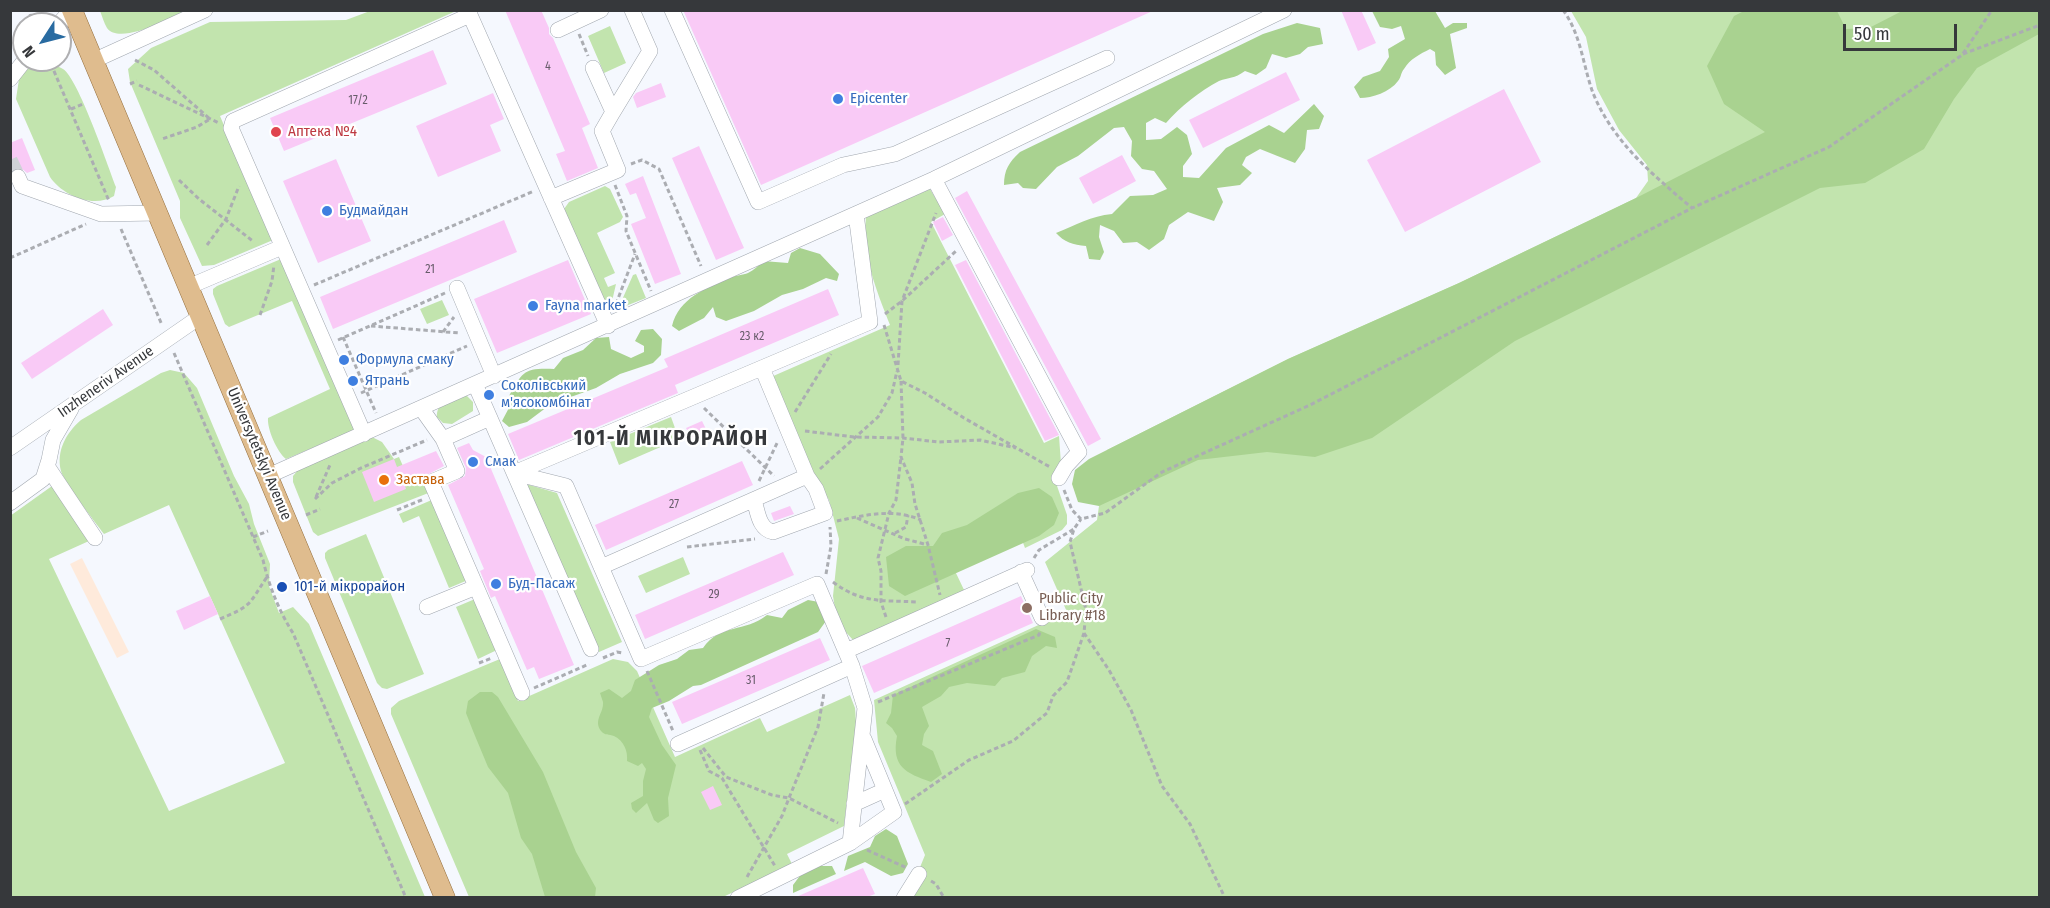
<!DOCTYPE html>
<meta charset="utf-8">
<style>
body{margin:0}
#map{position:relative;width:2050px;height:908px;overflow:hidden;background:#f5f8fe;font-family:"Fira Sans Condensed",sans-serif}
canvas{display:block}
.frame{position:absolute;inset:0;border:12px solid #36383b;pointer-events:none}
.north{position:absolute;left:12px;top:12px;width:60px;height:60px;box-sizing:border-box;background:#fff;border:2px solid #afafb1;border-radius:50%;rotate:234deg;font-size:16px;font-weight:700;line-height:24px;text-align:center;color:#36383b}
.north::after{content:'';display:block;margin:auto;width:21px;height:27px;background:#296ba1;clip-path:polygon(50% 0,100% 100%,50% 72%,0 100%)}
.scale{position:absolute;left:1843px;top:24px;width:114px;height:27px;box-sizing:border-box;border:3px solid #36383b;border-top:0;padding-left:8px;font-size:18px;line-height:21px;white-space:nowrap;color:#36383b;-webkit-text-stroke:4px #fff;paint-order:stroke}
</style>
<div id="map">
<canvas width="2050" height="908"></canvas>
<div class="frame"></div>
<div class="north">N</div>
<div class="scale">50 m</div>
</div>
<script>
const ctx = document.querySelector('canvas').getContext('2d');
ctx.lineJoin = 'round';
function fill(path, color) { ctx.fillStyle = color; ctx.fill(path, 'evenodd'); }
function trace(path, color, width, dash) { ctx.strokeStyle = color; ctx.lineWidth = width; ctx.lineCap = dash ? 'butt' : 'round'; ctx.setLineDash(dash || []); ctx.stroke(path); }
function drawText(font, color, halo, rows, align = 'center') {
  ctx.font = font + ' "Fira Sans Condensed",sans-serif'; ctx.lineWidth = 4.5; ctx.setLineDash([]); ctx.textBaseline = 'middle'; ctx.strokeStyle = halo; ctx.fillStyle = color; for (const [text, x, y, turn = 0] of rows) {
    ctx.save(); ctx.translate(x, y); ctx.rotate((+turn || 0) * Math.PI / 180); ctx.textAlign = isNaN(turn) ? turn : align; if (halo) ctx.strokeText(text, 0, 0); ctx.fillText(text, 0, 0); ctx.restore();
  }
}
fill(new Path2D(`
 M82,558L129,652L117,658L70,564Z`), '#feeadb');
fill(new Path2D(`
 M100,11H187C172,17 120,46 107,28C104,23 102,16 100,11Z
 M370,11H456L220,116L273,240L214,265L202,266L180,218V201L130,82L128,69L151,48L210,22L346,20Z
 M1571,11H2039V897H908L925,855L878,742L874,700L1067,612L1045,562L1097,520L1107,450L1288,359L1459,283L1636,198L1648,181L1647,165L1619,130L1597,89L1586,37Z
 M610,26L626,63L604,73L588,36Z
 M36,64C46,64 54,64 63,69C78,78 108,166 116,187L114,196C93,209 62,195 50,177L16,99L19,79L25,71Z
 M605,186L610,189L623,217L620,222L597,233L615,273L604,278L608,287L616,284L613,297L607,306L564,209L569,202Z
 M930,189L945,214L931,222L1044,443L1059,436L1061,464L1056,483L1067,515V524L1062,530L1025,548L1022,540L955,571L965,592L853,640L843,629L836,615L833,596L839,539L829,500L811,472L771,377L890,325C876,289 862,256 866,217Z
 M281,259L355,430L286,459C277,452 267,429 268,418L330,389L292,301L229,327L225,324L213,294V289L217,286Z
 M636,274L646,298L618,309L633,275Z
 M442,300L449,315L427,324L420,309Z
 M170,370L184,373L197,388L234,476L249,504L254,524L270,564L269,586L279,613L293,607L309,624L425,897H11L10,516L52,486L89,541L49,559L169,811L285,763L169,505L104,534C95,522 64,482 61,471C56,451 66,433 81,420L161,373Z
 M460,395L467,396L473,402V411L452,424L443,423L437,417C436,403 449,400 460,395Z
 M671,417L679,439L619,465L610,442Z
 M372,437L382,442L394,459L399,457L410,482L424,476L431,492L318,536L313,532L293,482V476L298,470Z
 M526,484L557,493L622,642L599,652Z
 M434,499L468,580L449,588L419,516L403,523L399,514Z
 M366,534L424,674L387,689L382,688L377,683L325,558V553L328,550Z
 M683,557L690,574L646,593L638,576Z
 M475,599L497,650L478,659L456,607Z
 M500,659L518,701L613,659L628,662L637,671L675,757L760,718L767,732L850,695L855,708L856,722L844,826L787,854L792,864L723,897H469L391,714V708L399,701Z`), '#c2e4ae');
fill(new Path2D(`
 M1372,11H1435L1445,28L1453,23H1467V28L1450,34L1456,68L1445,75L1436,65L1435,52L1430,49C1420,54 1410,59 1404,69C1401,72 1401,78 1398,81C1390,92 1372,98 1360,98L1354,87L1363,77L1380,71L1389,57L1388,49L1405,39L1401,26L1392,29L1380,27Z
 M1744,11H1837L1846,29L1869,28L1902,11H2039V34L1977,68L1954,99L1924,149L1865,183L1820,188L1515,341L1372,438L1315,457L1267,452L1198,460L1099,506L1078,502L1072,484L1075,470L1089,459L1288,359L1459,283L1636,198L1765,132L1724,104L1707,66L1734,16Z
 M1297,23L1320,28L1323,44L1308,47L1300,54L1286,58L1272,54L1266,68L1256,75L1245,71C1234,79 1229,77 1219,81C1200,91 1180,107 1166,123L1155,118L1146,123V140L1161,139L1177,127L1187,135L1192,154L1183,166V177L1199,178L1226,148L1269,125L1284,133L1314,104L1324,116L1319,129L1307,130L1305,149L1295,163L1260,149L1246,157L1242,165L1252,173L1240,185L1217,188L1223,202L1214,221L1188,212L1169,225L1164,239L1149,250L1137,242L1123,243L1114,231L1100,225L1099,237L1104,252L1100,260L1089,259L1086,246C1073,245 1064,242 1056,233C1076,225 1091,216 1112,214L1130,196L1153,195L1167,189L1154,171L1142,169L1131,156L1132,141L1124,127L1114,128L1078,156L1057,167L1036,189L1023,188L1018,183L1004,185C1004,170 1009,162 1020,152L1263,34Z
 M800,248L820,254L839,274L837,281L826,278L803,289L782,295L754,311L726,321L716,317L713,307L704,318L679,331L672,326C679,298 706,288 730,278C736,275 743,275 748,273C754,270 759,265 763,261L788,263L791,253Z
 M653,329L662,339L661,355L653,363L620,374L596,388L551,404L527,422L509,427L502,421L511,404L509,396C523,371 524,368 554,369L563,358L583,350L596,338L609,337L611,349L631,358L644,352V346L635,341L641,330Z
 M1039,488L1052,497L1059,513L1054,525L1039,536L905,596L889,586L886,557L906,546H933L942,533L967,525L1018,493Z
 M808,600L819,602L826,621L818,632L701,685L693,686L669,701L652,708L649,717L662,745L676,765L668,798L669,816L658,823L654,820L647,803L636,813L632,809L631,803L643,796V781L646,769L642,763L638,766L627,761C628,751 624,741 614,736C609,734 605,736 601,731C593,720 604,713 603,702C602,699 601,696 600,693L609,689L622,698L631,691L635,680L659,665L677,659L689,650L703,648C720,623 745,633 767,615L782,618L788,610Z
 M1036,629L1055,637L1057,648L1046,646L1032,656L1025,672L1002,678L995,686L967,683L949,687L941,696L922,707L929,726L924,734L922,745L933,751L942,774L931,782C906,773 891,767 897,736L892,728L886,723L891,713L893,695Z
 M480,692H492L498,697L543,772L576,852L596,888L595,897H545L532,854L521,838L508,793L488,767L473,731L466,713L468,701Z
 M886,829L897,836L908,864L903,873L891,876L865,862L844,871L848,856L870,847L875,836Z
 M815,866H832L836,874L793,893V885L802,873Z`), '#a9d290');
fill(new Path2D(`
 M505,10H541L549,28V34L553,38L590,124L582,128L598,168L567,181L556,154L565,151Z
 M683,10H1155L761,185Z
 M1341,10H1361L1376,43L1358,51Z
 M433,50L447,84L284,151L270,118Z
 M1286,72L1300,100L1203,148L1189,120Z
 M661,83L666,97L637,108L633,97L636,93Z
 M1504,89L1541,162L1405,232L1367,160Z
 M493,93L504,119L490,125L501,151L438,177L416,126Z
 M22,138L35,170L27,173L20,167L10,171V143Z
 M699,146L744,248L716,260L672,158Z
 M1122,155L1136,181L1093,204L1079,178Z
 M336,159L371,241L318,263L283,181Z
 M643,176L681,274L655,284L631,224L646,218L636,193L630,195L625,184Z
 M967,191L1101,439L1088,446L955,198Z
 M943,217L953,235L942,241L933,222Z
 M504,220L517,252L333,329L320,297Z
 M568,260L591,314L497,353L474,299Z
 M966,260L1059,435L1045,441L955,265Z
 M828,289L839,315L675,385L678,393L519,460L508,434L668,367L664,359Z
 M103,309L113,325L32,379L21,363Z
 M702,421L707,431L691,438L686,428Z
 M469,443L473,450L486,457L574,665L539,679L534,667L527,670L495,596L491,598L480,571L484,569L448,485L465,476L466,468L457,448Z
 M436,451L444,466L423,477L404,483L406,489L374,502L362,472L394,459L397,467Z
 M742,461L753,485L606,550L595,525Z
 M790,506L794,514L774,521L771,513Z
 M783,552L794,575L645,639L635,615Z
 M210,596L218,614L184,630L176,611Z
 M1021,596L1033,623L874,693L862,666Z
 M820,638L830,660L682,724L672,702Z
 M713,786L722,805L710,810L701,792Z
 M863,868L875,894L867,897H796Z`), '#f9caf6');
trace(new Path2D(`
 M10,160L18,177`), '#cfd2d7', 15, [15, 8]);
const minor = new Path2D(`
 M672,10L758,202L843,165L895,154L1107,58
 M59,24L71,10
 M558,30L601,10
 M93,61L205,10
 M10,79L25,60
 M613,112L650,51L632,10
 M18,177L22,186L101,214L157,213
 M934,179L1079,452L1066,466L1059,478
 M551,198L618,170L602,131L613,112L593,68
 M188,287L282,247
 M457,288L494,376
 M475,384L514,473L870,322L856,214
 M421,408L443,439L457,471L431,482L522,693
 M364,434L231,128L233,121L470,15L608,326
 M443,439L490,418
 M10,448L201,316
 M47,466L95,538
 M514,473L566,486L641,659L817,584L852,666L678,744
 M514,473L591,649
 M268,476L934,179L1284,10
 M754,500C758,513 759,529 773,532L825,513L816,489L807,476L762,368
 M10,503L43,479L49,460L53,440L71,409
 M601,567L807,476
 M1021,572L1042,618
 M427,607L476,587
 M846,651L1027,570
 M854,804L885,790
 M850,843L894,812L864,739
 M738,898L850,843L865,708L852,666
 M904,898L919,874`);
const major = new Path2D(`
 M72,10L445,898`);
trace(minor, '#a1a7af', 16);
trace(major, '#967140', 21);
trace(new Path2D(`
 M1563,10C1581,34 1583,66 1593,93C1613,142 1653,175 1692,208
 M30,14L34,24
 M579,34L588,56
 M1963,54L2040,25
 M135,60L154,70L210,119L197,127L162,139
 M51,64L109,201
 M130,84L137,81
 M139,85L219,123
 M71,109L83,104
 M631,164L642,160L659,169L701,266
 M179,180L199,199L254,242
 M615,185L627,216L626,231L651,291
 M121,229L162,325
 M207,245L226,219L239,186
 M10,258L86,224
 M314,285L534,191
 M616,304L635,254
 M885,314L902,301L956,251
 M260,315L272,281L274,265
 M884,325L901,381L925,393L964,418L1050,467
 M371,326L460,333
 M443,332L454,317
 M343,337L376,413
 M338,340L445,293
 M174,353L263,560C269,586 279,611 293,633L406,898
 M898,365L902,301L936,213
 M901,381L903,438L901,457L912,483L915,504L928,545L940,595
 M361,393L467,346
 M704,408L774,476
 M795,412L831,354
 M805,431L854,437L903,438L939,442L980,440L1016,448
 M820,469L878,417L892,393L897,371
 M759,481L778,441
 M1064,490L1072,510L1081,519L1105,513L1162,472L1310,405L1692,208L1829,147L1962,55L1992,10
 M316,497L330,465
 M315,499L332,483L361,468L427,440
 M397,510L424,499
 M306,515L320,509
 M857,518L905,539L928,545
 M837,521C865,515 894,508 921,520
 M895,533L906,527L908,515
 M253,537L268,531
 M687,547L755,539
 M1034,558L1039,550L1074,529
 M826,574L831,546L830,527
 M833,582C862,604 883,600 917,602
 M886,617L881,602V571L878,558L889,513L896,500L901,457
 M220,619C253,605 248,605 267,577
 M1084,633L1109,670L1131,710L1162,786L1190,824L1225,898
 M603,658L617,652L622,653
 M479,663L492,658
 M647,671L673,731
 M534,688L589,664
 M878,702L1039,635L1040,630
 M703,748L726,777L772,795L789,798L838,823
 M700,750L709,771L722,778L775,866
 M905,804L969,760L1013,741L1047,713L1053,696L1067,682L1084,633L1086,610L1070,542L1074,529L1081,519
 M867,850L907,868
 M747,877L782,816L789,798L818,727L824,693
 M931,881L936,884L944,898`), '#abadb2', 3, [4.5, 3]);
trace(minor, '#fff', 15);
trace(major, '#dfbc8e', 20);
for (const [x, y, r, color] of [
 [838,99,6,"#3f7fe0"],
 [276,132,6,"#e0444e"],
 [327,211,6,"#3f7fe0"],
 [533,306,6,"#3f7fe0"],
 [344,360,6,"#3f7fe0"],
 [353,381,6,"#3f7fe0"],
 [489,395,6,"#3f7fe0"],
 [473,462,6,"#3f7fe0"],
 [384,480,6,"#e8710a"],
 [496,584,6,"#3f7fe0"],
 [282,587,6,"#1a4fb4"],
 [1027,608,6,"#8d6e63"]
]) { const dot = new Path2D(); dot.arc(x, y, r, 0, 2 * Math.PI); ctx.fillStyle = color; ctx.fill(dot); trace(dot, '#fff', 2); }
drawText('12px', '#675c6a', null, [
 ["4",548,67],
 ["17/2",358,101],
 ["21",430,270],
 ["23 к2",752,337],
 ["27",674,505],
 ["29",714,595],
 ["7",948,644],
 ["31",751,681]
]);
drawText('15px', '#366cbe', '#fff', [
 ["Epicenter",850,99],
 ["Будмайдан",339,211],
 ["Fayna market",545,306],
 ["Формула смаку",356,360],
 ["Ятрань",365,381],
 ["Соколівський",501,386],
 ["м'ясокомбінат",501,403],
 ["Смак",485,462],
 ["Буд-Пасаж",508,584]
], 'left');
drawText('15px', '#be3a42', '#fff', [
 ["Аптека №4",288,132]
], 'left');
drawText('15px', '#36383b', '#fff', [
 ["Inzheneriv Avenue",106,382,-35],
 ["Universytetskyi Avenue",259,454,67]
]);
drawText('15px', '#c56008', '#fff', [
 ["Застава",396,480]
], 'left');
drawText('15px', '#164399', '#fff', [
 ["101-й мікрорайон",294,587]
], 'left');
drawText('15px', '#785e54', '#fff', [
 ["Public City",1039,599],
 ["Library #18",1039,616]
], 'left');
ctx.letterSpacing = '1.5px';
drawText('bold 21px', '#36383b', '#fff', [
 ["101-Й МІКРОРАЙОН",671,439]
]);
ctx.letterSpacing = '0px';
</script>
